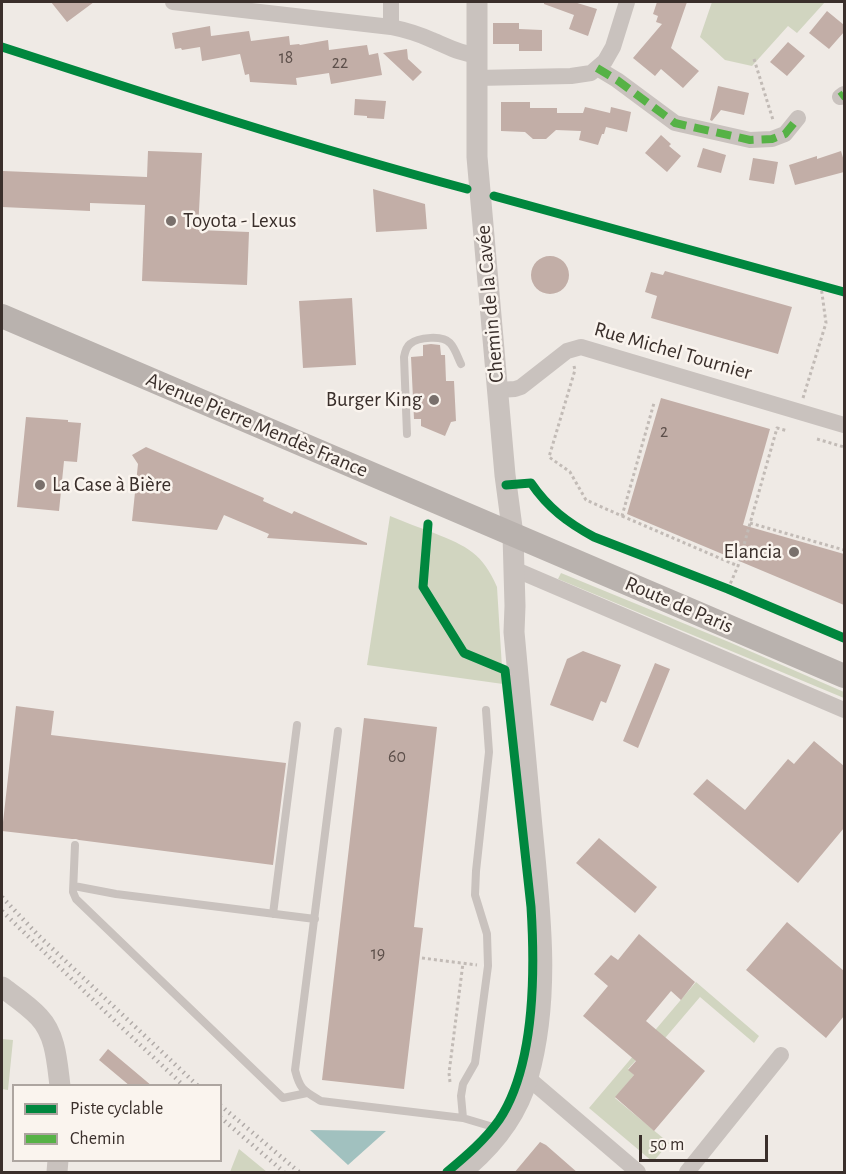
<!DOCTYPE html>
<meta charset="utf-8">
<style>
body{margin:0}
#map{position:relative;width:846px;height:1174px;overflow:hidden;background:#efeae5;font-family:"Alegreya Sans",sans-serif}
canvas{display:block}
.frame{position:absolute;inset:0;border:3px solid #3a2f2b;pointer-events:none}
.legend{position:absolute;left:12px;top:1084px;width:210px;height:78px;box-sizing:border-box;background:#faf4ee;border:2px solid #ada5a0;margin:0;padding:8px 10px;list-style:none;font-size:18px;color:#3a2f2b}
.legend li{display:flex;align-items:center;gap:12px;height:30px}
.legend b{width:30px;border:2px solid #ada5a0}
.scale{position:absolute;left:639px;top:1135px;width:129px;height:27px;box-sizing:border-box;border:3px solid #3a2f2b;border-top:0;padding-left:8px;font-size:18px;line-height:21px;white-space:nowrap;color:#3a2f2b;-webkit-text-stroke:4px #faf4ee;paint-order:stroke}
</style>
<div id="map">
<canvas width="846" height="1174"></canvas>
<div class="frame"></div>
<ul class="legend">
<li><b style="height:8px;background:#00873e"></b>Piste cyclable</li>
<li><b style="height:8px;background:#56b246"></b>Chemin</li>
</ul>
<div class="scale">50 m</div>
</div>
<script>
const ctx = document.querySelector('canvas').getContext('2d');
ctx.lineJoin = 'round';
function fill(path, color) { ctx.fillStyle = color; ctx.fill(path, 'evenodd'); }
function trace(path, color, width, dash) { ctx.strokeStyle = color; ctx.lineWidth = width; ctx.lineCap = dash ? 'butt' : 'round'; ctx.setLineDash(dash || []); ctx.stroke(path); }
function drawText(font, color, halo, rows, align = 'center') {
  ctx.font = font + ' "Alegreya Sans",sans-serif'; ctx.lineWidth = 5; ctx.setLineDash([]); ctx.textBaseline = 'middle'; ctx.strokeStyle = halo; ctx.fillStyle = color; for (const [text, x, y, turn = 0] of rows) {
    ctx.save(); ctx.translate(x, y); ctx.rotate((+turn || 0) * Math.PI / 180); ctx.textAlign = isNaN(turn) ? turn : align; if (halo) ctx.strokeText(text, 0, 0); ctx.fillText(text, 0, 0); ctx.restore();
  }
}
fill(new Path2D(`
 M712,2H825L797,33L788,26L752,66L725,60L700,37Z
 M390,516C405,522 420,528 434,533C467,546 483,554 497,587L503,684L367,665Z
 M561,573L729,642L844,692V698L558,579Z
 M696,982L759,1036L754,1043L700,997L643,1064L637,1059L628,1069L634,1075L615,1098L669,1143L653,1162L589,1108Z
 M2,1039L13,1040L8,1090L2,1089Z
 M239,1149L267,1172H230Z`), '#d1d5c0');
fill(new Path2D(`
 M310,1130H311L386,1131L348,1165Z`), '#a1c1bf');
fill(new Path2D(`
 M51,2H94L67,22Z
 M544,2H574L597,9L588,36L569,29L574,15L544,4Z
 M657,2H687L671,48L699,71L683,88L661,69L655,76L633,58L662,24L656,22L658,16L653,14Z
 M827,11L844,25V32L829,49L809,33Z
 M493,23H519V29L542,30V51H519V44H493Z
 M210,26L211,36L249,31L251,41L289,36L290,45L299,44L300,45L328,40L329,50L367,45L369,55L378,53L382,75L331,84L329,73L296,78L297,85L250,82L249,74L245,75L240,54L202,61L200,47L182,50L181,48L175,49L172,33Z
 M788,42L805,56L787,76L770,62Z
 M407,49L408,59L422,72L413,81L383,53Z
 M718,86L749,93L744,115L721,110L712,121L710,120Z
 M355,99L386,101L384,119L367,118V116L354,115Z
 M501,102H530V108H557V113H583L585,107L610,113L611,107L631,112L627,132L606,127L604,134H602L598,145L579,140L581,131L556,130L546,139H533L525,132L501,131Z
 M661,135L671,144L669,146L681,156L667,172L645,153Z
 M703,148L726,155L721,173L697,167Z
 M148,151L202,153L198,230L249,232L247,285L142,281L145,205L90,203V211L2,207L3,171L147,177Z
 M841,151L844,161V172L795,185L789,165L817,156V159Z
 M753,158L778,162L774,184L749,180Z
 M373,189L425,204L427,229L376,232Z
 M531 275a19 19 0 1 1 38 0a19 19 0 1 1-38 0Z
 M665,271L792,307L778,354L651,318L657,296L645,292L651,272L663,275Z
 M352,298L356,365L303,368L299,301Z
 M431,344L440,345L441,355H445L446,381H454L456,421L451,422L445,436L421,426V419H414L411,357L423,356V345Z
 M661,398L770,429L743,525L844,554V605L627,514Z
 M26,417L68,420V422L81,423L77,462L64,461L59,511L17,507Z
 M146,447L264,498L263,501L292,514L294,511L367,543V545L267,538L269,534L224,515L217,530L132,521L138,464L132,455Z
 M583,651L621,665L606,703L601,701L593,721L550,705L567,659Z
 M655,663L670,669L638,748L623,741Z
 M16,706L54,711L51,735L286,763L273,865L79,840L76,839H72L2,831Z
 M364,718L437,727L414,927L423,928L404,1089L322,1080Z
 M814,741L844,766V828L798,883L693,794L707,779L745,810L788,759L794,764Z
 M599,838L657,887L635,913L576,863Z
 M787,922L844,971V1016L826,1038L746,970Z
 M639,934L695,982L681,1000L671,991L646,1021L705,1071L654,1131L615,1097L634,1075L628,1070L636,1061L583,1016L608,986L594,974L611,955L618,960Z
 M108,1049L152,1086H130L99,1060Z
 M540,1142L546,1145L578,1173H514Z`), '#c2aea7');
trace(new Path2D(`
 M754,59L773,120
 M574,366L575,370L549,457L570,472L586,500L622,516L654,403
 M803,398L826,323L821,286
 M817,439L844,447
 M622,516L738,566
 M750,523L844,550
 M728,589L738,566L777,428L788,431
 M422,958L477,965
 M450,1082L449,1073L463,963`), '#c2bbb6', 3, [3, 3]);
trace(new Path2D(`
 M407,434L404,357C405,352 406,347 410,344C418,337 443,335 450,343C455,348 458,358 461,364
 M338,731L295,1070C300,1090 304,1091 321,1101L463,1118L500,1129
 M75,845L73,892L76,899L283,1098L307,1093
 M74,886L116,894L315,919
 M273,914L297,725
 M463,1118L461,1096L463,1084L475,1063L488,966L487,934L475,895L476,871L489,752L486,710`), '#c9c2be', 8);
trace(new Path2D(`
 M173,2L391,27C406,30 419,34 432,40C447,46 460,54 476,55
 M391,2V27
 M597,68L617,80L675,123L750,140L772,139L785,134L798,118
 M477,78L571,76L591,73L605,61L613,47L627,2
 M840,97L844,94
 M498,390L515,389L521,387L567,351L581,347L844,425
 M514,569L844,710
 M528,1078L638,1172
 M687,1172L781,1055`), '#c9c2be', 16);
trace(new Path2D(`
 M2,987C14,996 28,1005 39,1017C56,1035 57,1062 60,1086
 M57,1172L58,1160
 M461,1172C492,1147 517,1116 528,1077C551,996 540,909 532,827C526,762 520,697 514,632L515,606L513,535L505,475L477,157V2`), '#c9c2be', 21);
trace(new Path2D(`
 M2,316L844,676`), '#b9b2ae', 24);
trace(new Path2D(`
 M2,897L38,935L198,1086
 M2,911L119,1025L184,1086
 M220,1105L299,1172
 M220,1117L284,1172`), '#b1aba8', 4.5, [1.5, 4.5]);
trace(new Path2D(`
 M597,68L617,80L675,123L750,140L772,139L785,134L798,118
 M840,97L844,94`), '#56b246', 8, [15, 8]);
trace(new Path2D(`
 M2,47C156,97 310,147 467,189
 M494,196L844,292
 M506,485L531,483C548,508 568,523 594,537L728,589L844,638
 M428,524L423,587L464,653L505,670L531,907C535,970 535,1066 499,1120C485,1140 466,1156 447,1172`), '#00873e', 9);
for (const [x, y, r, color] of [
 [171,221,6,"#79706c"],
 [434,400,6,"#79706c"],
 [40,485,6,"#79706c"],
 [794,552,6,"#79706c"]
]) { const dot = new Path2D(); dot.arc(x, y, r, 0, 2 * Math.PI); ctx.fillStyle = color; ctx.fill(dot); trace(dot, '#faf4ee', 2); }
drawText('18px', '#5c4f4a', null, [
 ["18",286,58],
 ["22",340,63],
 ["2",664,432],
 ["60",397,757],
 ["19",378,954]
]);
drawText('21px', '#3a2f2b', '#faf4ee', [
 ["Toyota - Lexus",183,221],
 ["Burger King",422,400,"right"],
 ["La Case à Bière",52,485],
 ["Elancia",782,552,"right"]
], 'left');
drawText('21px', '#3a2f2b', '#faf4ee', [
 ["Chemin de la Cavée",490,304,-95],
 ["Rue Michel Tournier",673,351,16],
 ["Avenue Pierre Mendès France",257,425,23],
 ["Route de Paris",679,605,23]
]);
</script>
